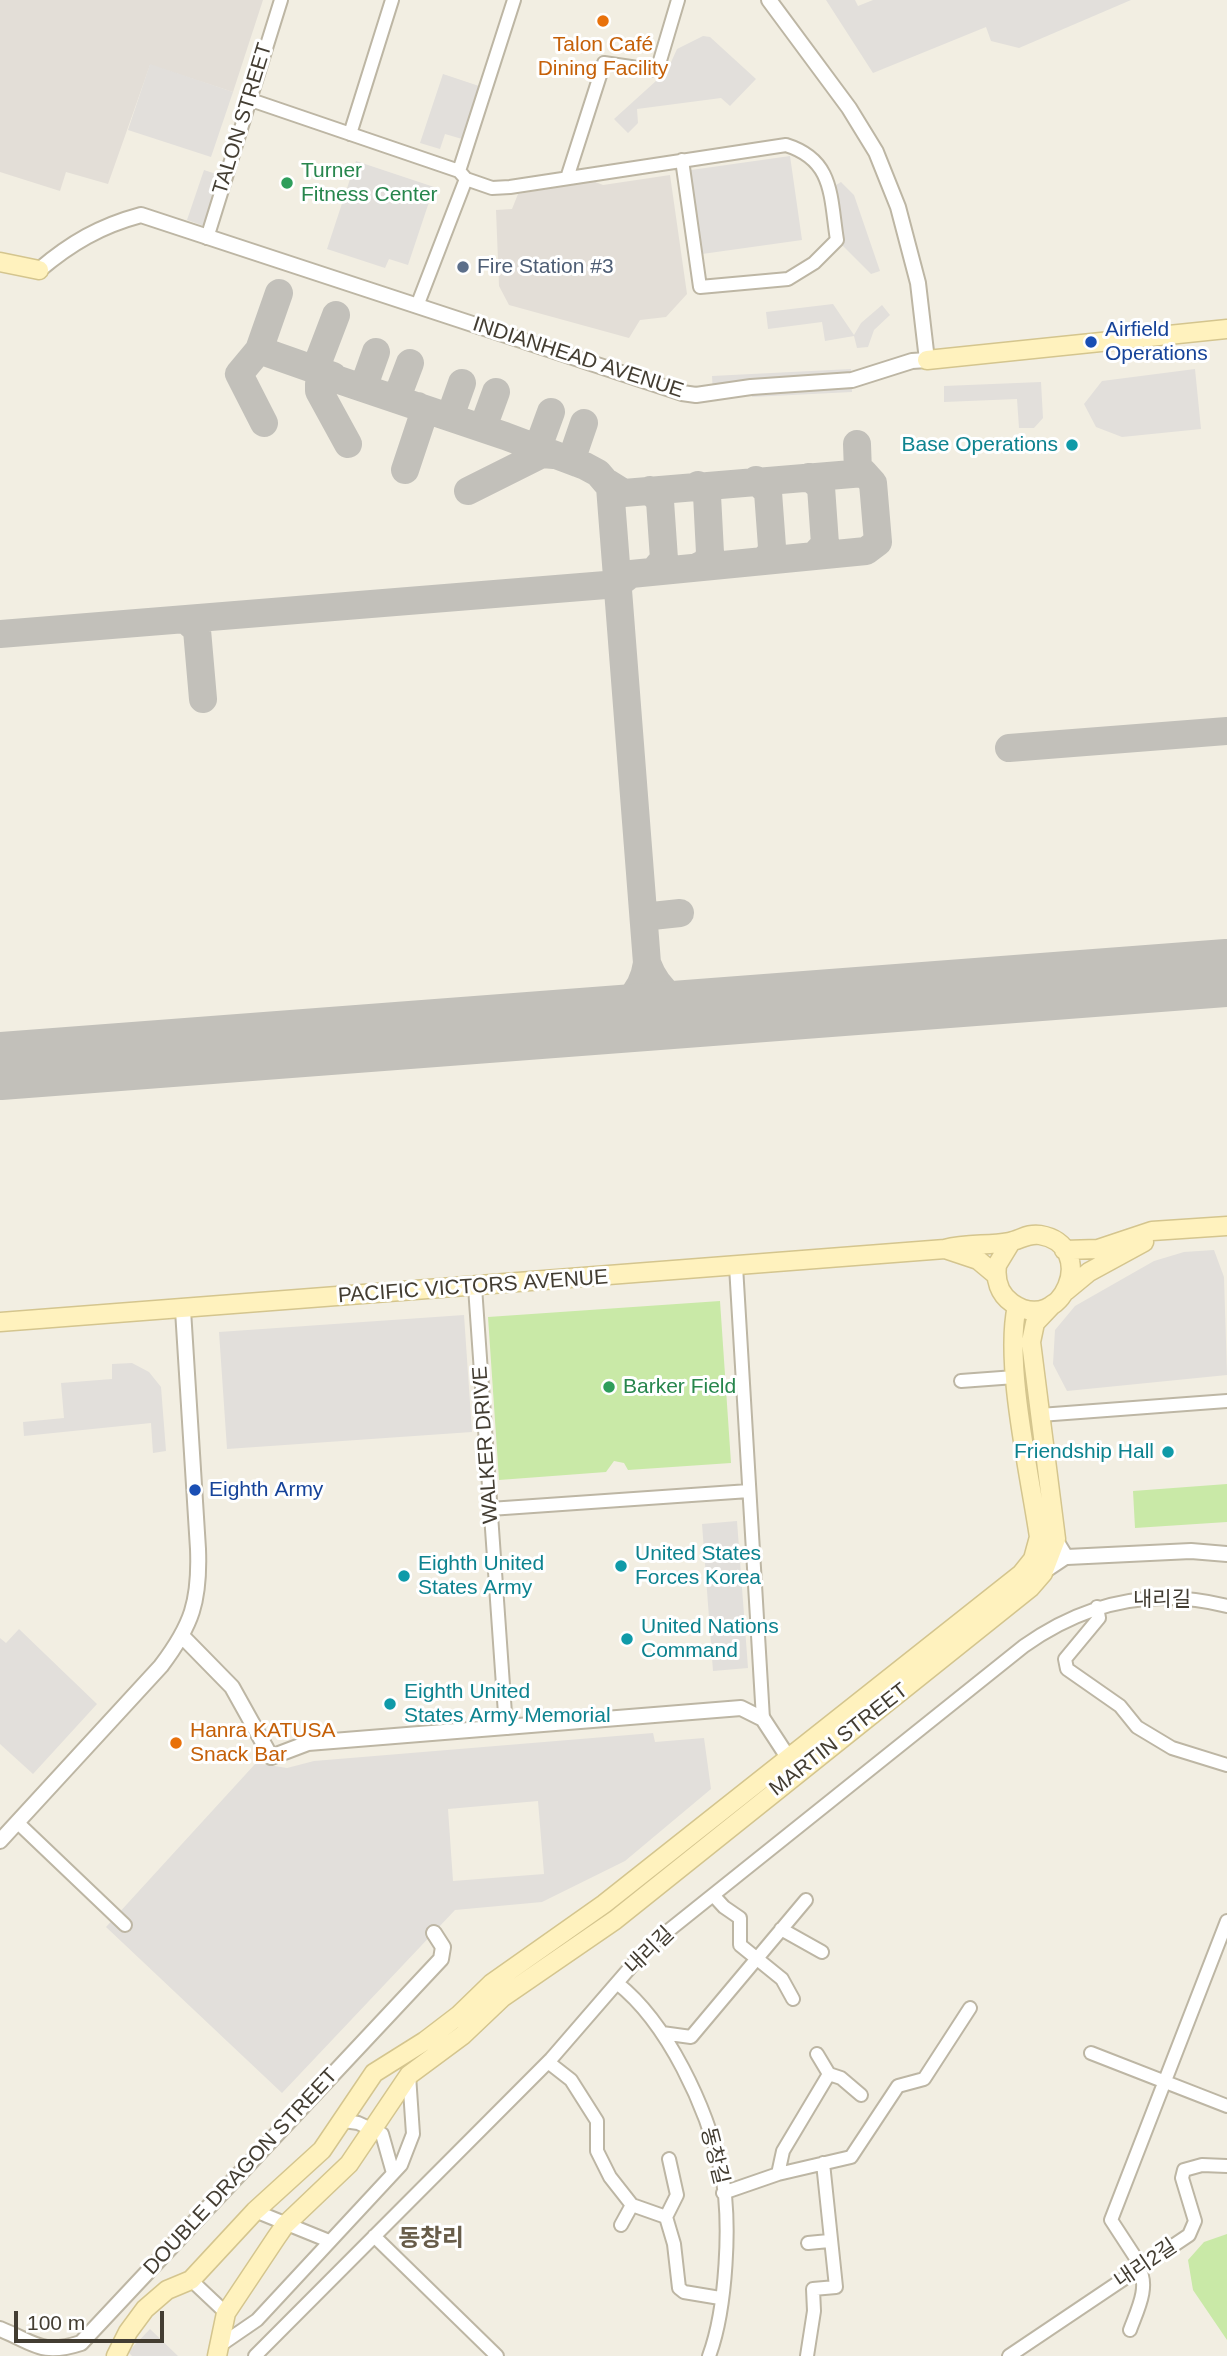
<!DOCTYPE html>
<meta charset="utf-8">
<style>
body{margin:0}
#map{position:relative;width:1227px;height:2356px;overflow:hidden;background:#f2eee2;font-family:Helvetica,sans-serif}
canvas{display:block}
.scale{position:absolute;left:14px;top:2311px;width:150px;height:32px;box-sizing:border-box;border:4px solid #433d32;border-top:0;padding-left:9px;font-size:21px;line-height:24px;white-space:nowrap;color:#433d32;-webkit-text-stroke:5px #fff;paint-order:stroke}
</style>
<div id="map">
<canvas width="1227" height="2356"></canvas>
<div class="scale">100 m</div>
</div>
<script>
const ctx = document.querySelector('canvas').getContext('2d');
ctx.lineJoin = 'round';
function fill(path, color) { ctx.fillStyle = color; ctx.fill(path, 'evenodd'); }
function trace(path, color, width, dash) { ctx.strokeStyle = color; ctx.lineWidth = width; ctx.lineCap = dash ? 'butt' : 'round'; ctx.setLineDash(dash || []); ctx.stroke(path); }
function drawText(font, color, halo, rows, align = 'center') {
  ctx.font = font + ' Helvetica,"Noto Sans KR",sans-serif'; ctx.lineWidth = 6; ctx.setLineDash([]); ctx.textBaseline = 'middle'; ctx.strokeStyle = halo; ctx.fillStyle = color; for (const [text, x, y, turn = 0] of rows) {
    ctx.save(); ctx.translate(x, y); ctx.rotate((+turn || 0) * Math.PI / 180); ctx.textAlign = isNaN(turn) ? turn : align; if (halo) ctx.strokeText(text, 0, 0); ctx.fillText(text, 0, 0); ctx.restore();
  }
}
fill(new Path2D(`
 M0,0H263L233,92L150,65L108,184L66,172L60,191L0,172Z
 M670,175L687,294L666,317L640,320L629,338L509,305L499,286L496,210L512,209L518,194L593,181L603,185Z`), '#e3ded7');
fill(new Path2D(`
 M720,1301L731,1463L628,1470L624,1463L614,1461L606,1472L499,1480L488,1317Z
 M1227,1484V1522L1135,1528L1133,1491Z
 M1227,2234V2340L1193,2290L1188,2260L1204,2242Z`), '#c9e9a7');
fill(new Path2D(`
 M826,0H855L858,6L873,0H1131L1019,48L991,41L986,27L873,73Z
 M703,36L710,37L756,79L730,106L721,98L637,109L638,123L628,133L614,119L667,71L677,49Z
 M150,64L233,92L211,157L128,130Z
 M443,74L479,86L462,139L445,134L440,149L420,143Z
 M790,156L802,240L695,255L684,171Z
 M356,161L434,187L408,265L389,259L385,268L327,249Z
 M204,170L225,177L210,228L187,220Z
 M841,182L854,195L880,271L871,274L837,240L828,190Z
 M833,304L854,335L861,323L882,305L890,315L874,330L868,347L857,348L854,336L825,341L822,322L768,329L766,312Z
 M851,369L852,392L752,397L751,388L713,393L712,376Z
 M1195,369L1201,429L1122,437L1096,427L1084,404L1102,381Z
 M1041,382L1043,418L1034,428H1019L1017,399L944,402V386Z
 M1214,1250L1224,1277L1227,1375L1067,1391L1053,1364L1055,1330L1075,1306L1154,1261L1184,1252Z
 M464,1315L472,1432L227,1449L219,1332Z
 M132,1363L149,1372L161,1387L166,1451L153,1453L151,1423L24,1436L23,1422L64,1418L61,1383L112,1379V1364Z
 M737,1521L748,1668L713,1671L702,1524Z
 M19,1629L97,1704L33,1774L0,1744V1638L6,1643Z
 M653,1733L655,1742L704,1738L711,1789L625,1861L542,1902L455,1910L282,2093L106,1927L256,1763L287,1768L314,1761ZM538,1801L544,1874L453,1881L448,1809Z
 M150,2329L178,2356H132L128,2352Z`), '#e2dfdb');
trace(new Path2D(`
 M259,350L279,293
 M315,370L336,315
 M370,390L366,380L376,352
 M389,396L399,392L410,363
 M444,415L452,411L462,383
 M264,423L239,374L259,350L333,376
 M490,430L485,422L496,392
 M348,444L319,391V384L327,376L505,436L585,466L598,473L610,487L647,963C642,998 620,1010 589,1021
 M857,444L858,472
 M544,451L540,442L551,412
 M577,463L573,455L584,423
 M405,470L423,416L418,406
 M809,477L821,487L825,544L814,556
 M756,480L768,492L772,547L770,555L762,561
 M650,490L660,501L664,559L654,571
 M468,491L542,454L554,455
 M697,567L707,562L710,553L707,495L698,485
 M186,620L197,630L203,699
 M0,634L618,584L631,574L866,551L878,542L873,483L864,473L624,493L608,483
 M1009,748L1227,731
 M643,910L652,916L680,913
 M647,963C659,995 680,1006 712,1012`), '#c2c0ba', 28);
trace(new Path2D(`
 M0,1066L1227,973`), '#c2c0ba', 68);
const minor = new Path2D(`
 M248,99L459,171
 M350,134L392,0
 M567,178L604,63L651,70L659,64L678,0
 M466,179L492,188L510,187L786,145C834,160 830,196 837,240L814,263L788,279L700,287L682,160
 M207,238L281,0
 M417,306L466,179L459,171L514,0
 M736,1266L763,1719
 M475,1287L506,1728
 M961,1381L1015,1377
 M1040,1415L1227,1401
 M490,1509L749,1491
 M1043,1573L1067,1557L1056,1539
 M1097,1607L1099,1618L1065,1659L1067,1669L1120,1706L1137,1727L1172,1748L1227,1765
 M17,1822L125,1925
 M713,1895L724,1907L740,1918V1945L782,1979L793,1999
 M781,1929L822,1952
 M617,1983C668,2023 707,2108 721,2171C732,2219 726,2311 709,2356
 M662,2033L691,2037L806,1900
 M1091,2053L1227,2106
 M817,2054L829,2074
 M548,2062L571,2080L597,2121V2151L610,2177L632,2205L666,2217L674,2244L679,2288L684,2292L720,2298
 M344,2121L358,2123L382,2134L393,2173
 M778,2174L783,2151L829,2074L841,2078L861,2095
 M723,2193L778,2174L851,2157L898,2086L924,2079L970,2008
 M255,2211L329,2241
 M666,2217L677,2195L669,2159
 M621,2225L632,2205
 M374,2236L497,2356
 M808,2243L829,2241
 M1141,2266L1111,2220L1227,1921
 M191,2280L226,2313
 M1130,2330C1136,2313 1151,2285 1138,2268
 M222,2344L257,2320L401,2165L413,2134L409,2075
 M255,2356L551,2059L648,1947L1024,1646C1086,1602 1153,1587 1227,1606
 M807,2356L814,2311L813,2289L836,2287L823,2163
 M1009,2356L1189,2235L1195,2221L1182,2178L1184,2170L1202,2165L1227,2166`);
const tertiary = new Path2D(`
 M39,270C71,243 100,226 141,215L682,393L696,395L751,387L852,380L912,361L927,360L918,283L898,207L876,152L849,108L769,0
 M1067,1557L1191,1551L1227,1554
 M183,1637L232,1687L271,1757L308,1743L741,1708L763,1719L793,1765
 M0,1841L161,1666C192,1625 200,1601 198,1549L183,1310
 M0,2329C35,2343 41,2356 81,2343L441,1959L443,1947L434,1933`);
const secondary = new Path2D(`
 M0,262L39,270
 M927,360L1227,329
 M945,1249L978,1260L996,1275
 M1064,1250L1098,1249L1152,1231L1227,1226
 M1066,1291L1089,1272L1144,1242
 M0,1322L945,1249C967,1243 987,1246 1009,1242C1020,1240 1028,1233 1040,1235C1100,1245 1062,1338 1012,1303C999,1294 995,1280 997,1265L1011,1242
 M116,2356L128,2332L145,2309L167,2290L191,2280L255,2211L322,2150L374,2073L425,2041L459,2015L492,1983L604,1904L1021,1574L1033,1559L1039,1537C1030,1475 1004,1364 1017,1306
 M217,2356L226,2313L276,2238L285,2225L349,2164L409,2075L463,2035L503,1997L615,1920L1030,1588L1043,1573L1056,1539L1031,1342L1035,1323L1053,1304`);
trace(minor, '#bdb6a4', 16);
trace(tertiary, '#bdb6a4', 18);
trace(secondary, '#d4c58e', 21);
trace(minor, '#fff', 12);
trace(tertiary, '#fff', 14);
trace(secondary, '#fff2be', 18);
for (const [x, y, r, color] of [
 [603,21,7,"#e8710a"],
 [287,183,7,"#2e9e5b"],
 [463,267,7,"#5c6f8a"],
 [1091,342,7,"#1a4fb4"],
 [1072,445,7,"#0f9aa8"],
 [609,1387,7,"#2e9e5b"],
 [1168,1452,7,"#0f9aa8"],
 [195,1490,7,"#1a4fb4"],
 [621,1566,7,"#0f9aa8"],
 [404,1576,7,"#0f9aa8"],
 [627,1639,7,"#0f9aa8"],
 [390,1704,7,"#0f9aa8"],
 [176,1743,7,"#e8710a"]
]) { const dot = new Path2D(); dot.arc(x, y, r, 0, 2 * Math.PI); ctx.fillStyle = color; ctx.fill(dot); trace(dot, '#fff', 2.5); }
drawText('21px', '#c56008', '#fff', [
 ["Talon Café",603,45],
 ["Dining Facility",603,69],
 ["Hanra KATUSA",190,1731,"left"],
 ["Snack Bar",190,1755,"left"]
]);
drawText('21px', '#433d32', '#fff', [
 ["TALON STREET",243,119,-73],
 ["INDIANHEAD AVENUE",578,358,18],
 ["PACIFIC VICTORS AVENUE",473,1287,-4],
 ["WALKER DRIVE",486,1445,-94],
 ["내리길",1162,1600],
 ["MARTIN STREET",839,1740,-38],
 ["내리길",650,1951,-44],
 ["동창길",714,2156,76],
 ["DOUBLE DRAGON STREET",241,2172,-47],
 ["내리2길",1146,2264,-34]
]);
drawText('21px', '#27864d', '#fff', [
 ["Turner",301,171],
 ["Fitness Center",301,195],
 ["Barker Field",623,1387]
], 'left');
drawText('21px', '#4e5e75', '#fff', [
 ["Fire Station #3",477,267]
], 'left');
drawText('21px', '#164399', '#fff', [
 ["Airfield",1105,330],
 ["Operations",1105,354],
 ["Eighth Army",209,1490]
], 'left');
drawText('21px', '#0d838f', '#fff', [
 ["Base Operations",1058,445,"right"],
 ["Friendship Hall",1154,1452,"right"],
 ["United States",635,1554],
 ["Forces Korea",635,1578],
 ["Eighth United",418,1564],
 ["States Army",418,1588],
 ["United Nations",641,1627],
 ["Command",641,1651],
 ["Eighth United",404,1692],
 ["States Army Memorial",404,1716]
], 'left');
drawText('bold 24px', '#675c49', '#fff', [
 ["동창리",431,2239]
]);
</script>
